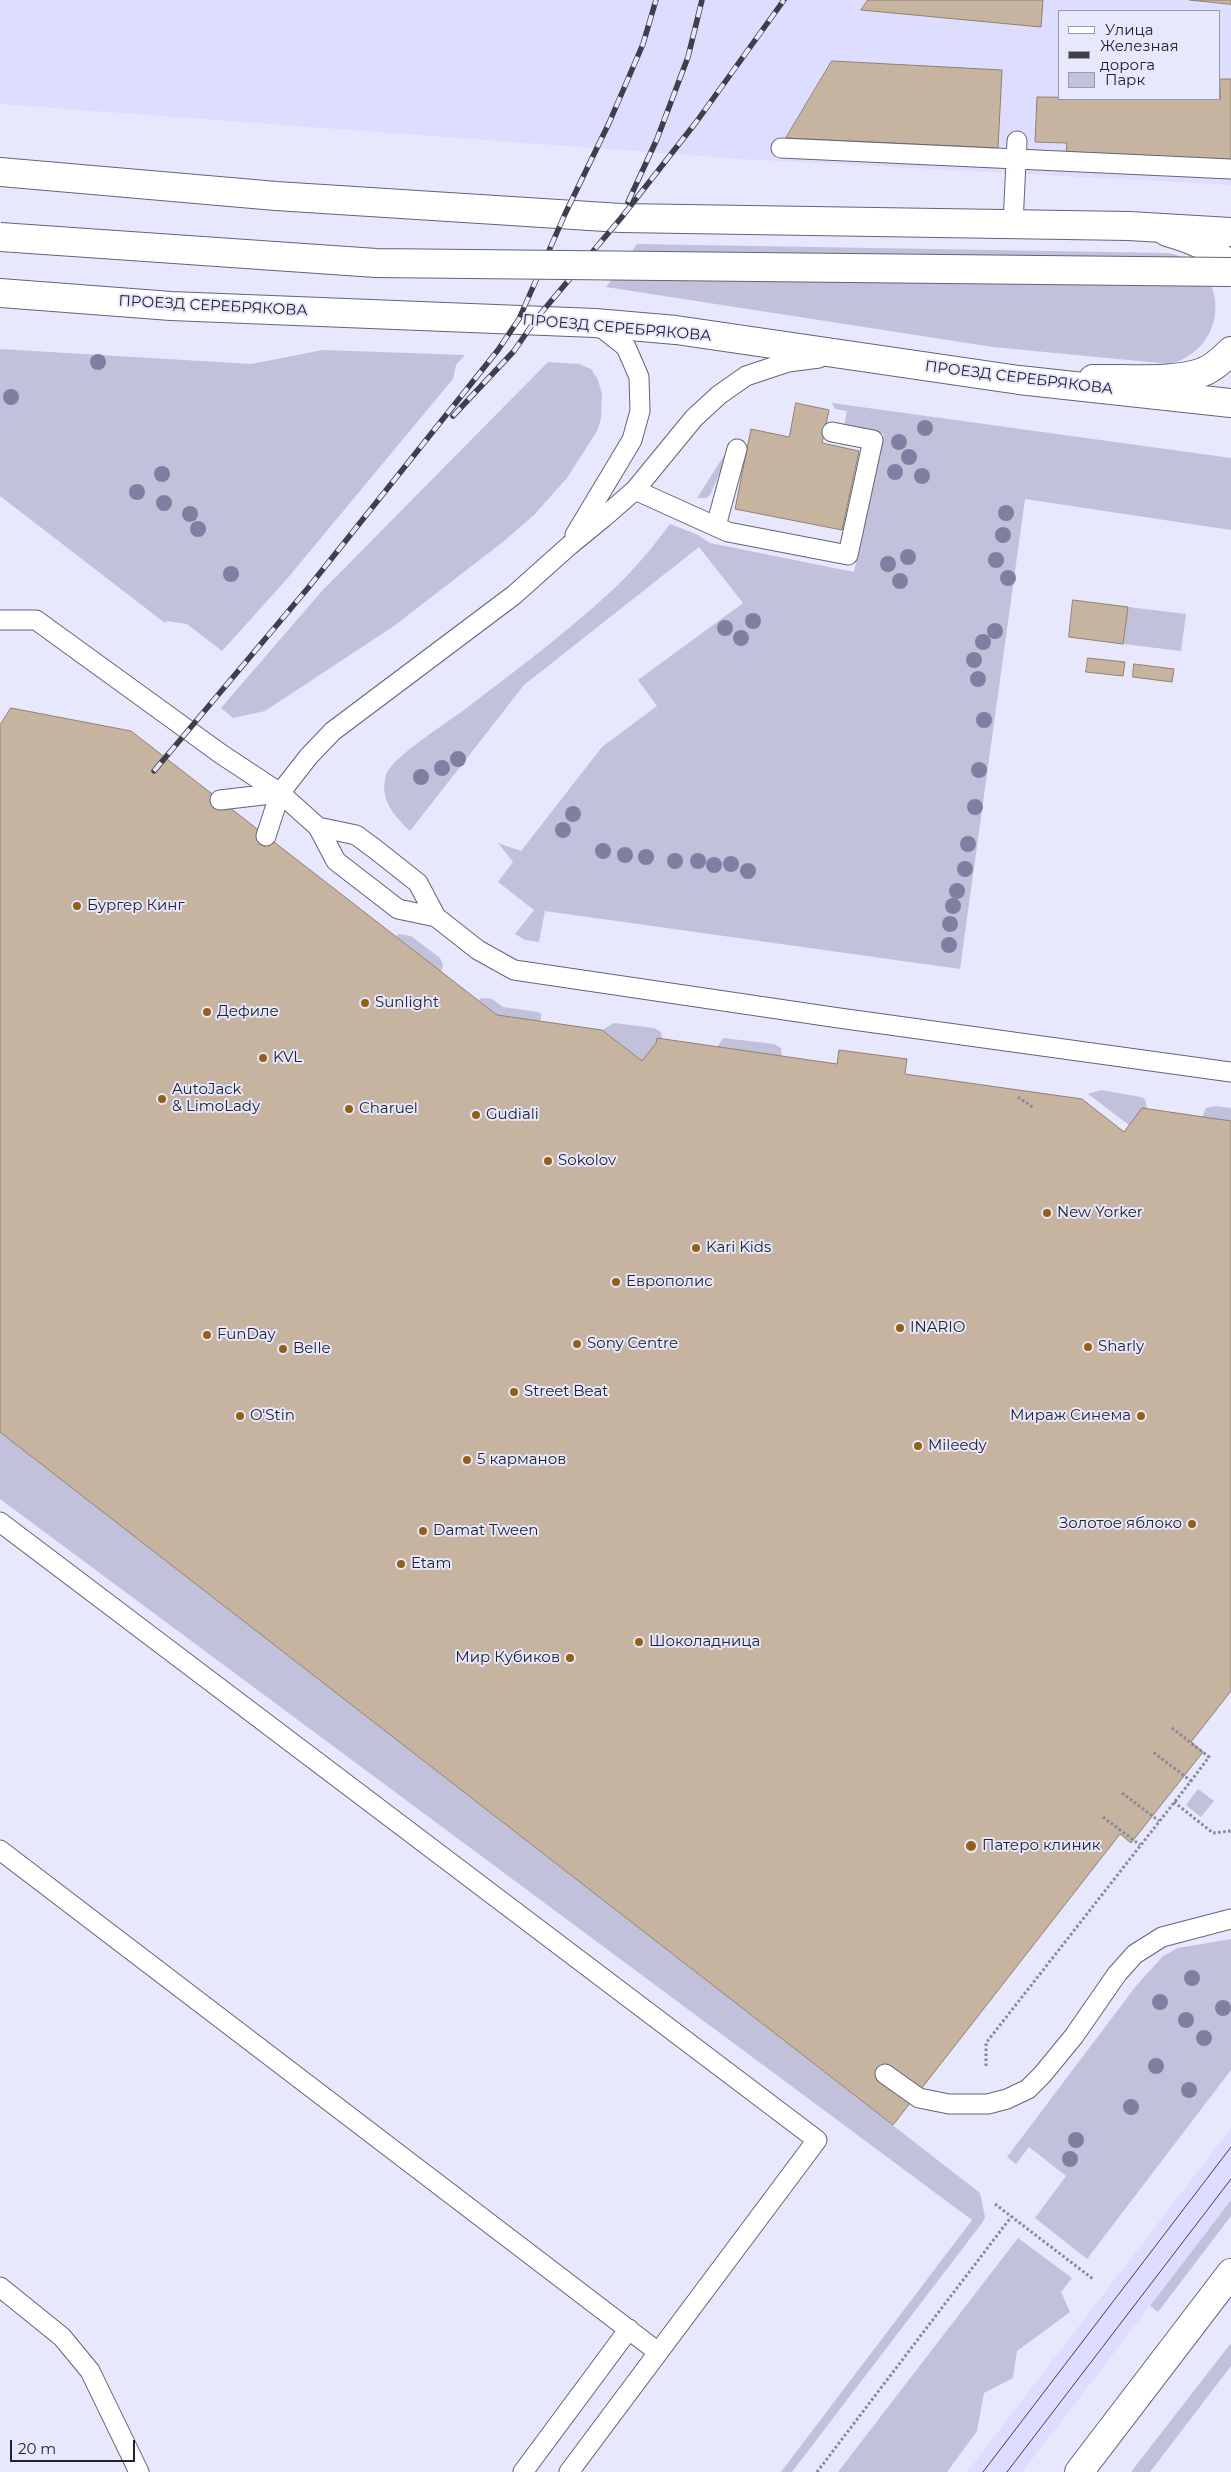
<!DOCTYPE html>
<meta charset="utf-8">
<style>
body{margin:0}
#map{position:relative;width:1231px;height:2472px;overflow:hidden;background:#e7e8fd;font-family:Montserrat,sans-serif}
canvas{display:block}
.legend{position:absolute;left:1058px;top:10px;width:162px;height:90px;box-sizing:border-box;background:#e7e8fd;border:1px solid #9899a9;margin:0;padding:6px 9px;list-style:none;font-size:15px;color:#22222c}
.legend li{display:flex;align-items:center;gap:10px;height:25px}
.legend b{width:25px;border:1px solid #9899a9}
.scale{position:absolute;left:10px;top:2440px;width:125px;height:22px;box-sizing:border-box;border:2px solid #22222c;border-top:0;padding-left:6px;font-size:15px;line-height:18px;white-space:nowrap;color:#22222c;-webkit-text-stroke:4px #e7e8fd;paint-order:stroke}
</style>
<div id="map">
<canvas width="1231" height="2472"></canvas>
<ul class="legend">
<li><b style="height:6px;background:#fff"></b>Улица</li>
<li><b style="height:6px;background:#3f3f4b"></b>Железная дорога</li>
<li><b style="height:14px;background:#c1c1db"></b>Парк</li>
</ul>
<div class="scale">20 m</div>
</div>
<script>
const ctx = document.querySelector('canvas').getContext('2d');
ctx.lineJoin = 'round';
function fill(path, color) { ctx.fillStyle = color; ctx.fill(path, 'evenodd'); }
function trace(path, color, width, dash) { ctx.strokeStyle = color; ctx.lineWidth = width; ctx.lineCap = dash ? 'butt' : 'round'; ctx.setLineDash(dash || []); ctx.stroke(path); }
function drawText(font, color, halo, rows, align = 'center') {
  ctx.font = font + ' Montserrat,sans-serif'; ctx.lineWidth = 4; ctx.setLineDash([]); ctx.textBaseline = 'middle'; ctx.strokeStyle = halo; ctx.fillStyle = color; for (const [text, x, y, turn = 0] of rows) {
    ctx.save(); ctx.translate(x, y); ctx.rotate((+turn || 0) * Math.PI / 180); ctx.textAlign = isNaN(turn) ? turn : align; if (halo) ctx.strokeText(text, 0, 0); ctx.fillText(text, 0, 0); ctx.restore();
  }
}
fill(new Path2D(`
 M0,0H1231V185L742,159L0,104ZM1060,11H1220V99H1060Z
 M1231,2128V2200L1068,2413L1022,2472H967Z`), '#dddeff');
fill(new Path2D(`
 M637,244L1168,253C1231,264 1231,348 1170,364L993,347L606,287Z
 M0,349L251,364L323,350L465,355L456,365L453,379L286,580L222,651L187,624L167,621L165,623L0,496Z
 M548,362L579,364L591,369L598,380L602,394L601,419L597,431L567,478L534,515L504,541L394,626L265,711L233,718L221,708L321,592Z
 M832,403L1231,458V530L1025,499L960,969L545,911L539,942L525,940L515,934L534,910L498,882L513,862L498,843L521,851L602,747L657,706L638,680L743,603L699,547L524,685L410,831C394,816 379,799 386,775C393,756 450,721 468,707C511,674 555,641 596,605C624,581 648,554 670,524L696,534L710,543L854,572L884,434L844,426L847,411L835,409Z
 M737,435L710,495L706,498H697Z
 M1128,607L1186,614L1181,651L1123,644Z
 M399,934L411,936L440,958L443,965L441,972L396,936Z
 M481,998L492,999L503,1007L538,1012L541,1014V1021L497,1015L479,1000Z
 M614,1023L654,1028L661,1032L662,1039L657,1038L656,1043L642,1061L602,1030Z
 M723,1038L774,1044L781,1048L782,1056L717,1047Z
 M1101,1090L1141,1097L1145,1099L1147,1109L1129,1125L1088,1094Z
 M1216,1106L1231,1108V1126L1202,1117L1206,1108Z
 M0,1432L980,2193L985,2217L982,2223L792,2472H781L972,2220L0,1499Z
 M1198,1789L1214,1801L1201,1817L1186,1805Z
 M1231,1939V2070L1087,2259L1035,2218L1066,2176L1029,2147L1016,2164L1007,2157L1136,1986L1163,1956L1178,1948Z
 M1231,2200V2216L1158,2312L1150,2306Z
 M1018,2238L1072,2278L1061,2292L1070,2312L1017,2351L1013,2378L984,2393L977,2431L947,2472H838Z
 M1231,2343V2366L1150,2472H1131Z`), '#c1c1db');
const building = new Path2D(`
 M868,0H1043L1041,27L861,10Z
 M1190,0H1231V4Z
 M832,61L1002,70L998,148L786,138Z
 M1220,79H1231V161L1066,155L1067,143L1035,142L1037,97L1220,99Z
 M796,403L829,410L822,443L859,451L842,530L735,509L751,429L789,437Z
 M1073,600L1128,607L1123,644L1069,637Z
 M1088,658L1125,662L1123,676L1086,672Z
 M1134,664L1174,669L1172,682L1133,677Z
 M11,708L131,731L497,1015L602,1030L642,1061L656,1043L657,1038L837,1064L839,1050L907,1059L905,1074L1082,1099L1124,1132L1142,1108L1231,1121V1691L1191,1742L1203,1752L1131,1843L1120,1834L893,2125L0,1432V725Z`);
fill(building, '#c7b4a0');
trace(building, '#92806d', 1);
const lane = new Path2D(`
 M781,148L1231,169
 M1013,224L1017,141
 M635,490L728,532L848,555L873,440L832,432
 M716,526L737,449
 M575,535L632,440L640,411L639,377L626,347L597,324
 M0,620H36L221,754L280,793L318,827L336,861L398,909L436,917L478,950L514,970L839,1018L1231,1072
 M220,800L280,793
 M318,827L356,835L375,849L418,883L436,917
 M266,836L280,793L309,756L333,731L514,595L570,545L603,518L635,490L694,418L719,395L746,376L788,362L819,358
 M0,1522L817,2140L569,2472
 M0,1850L658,2352
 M885,2074L919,2098L949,2104H988L1007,2099L1028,2089L1042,2075L1074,2036L1117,1974L1135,1954L1162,1937L1231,1919
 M0,2287L62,2337L90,2371L139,2472
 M523,2472L629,2329`);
const street = new Path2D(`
 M1167,232C1192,239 1214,247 1231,269
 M1093,379C1125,378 1173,383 1203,372C1213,368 1223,359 1231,351`);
const secondary = new Path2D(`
 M0,172L276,196L621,218L1129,226L1231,232
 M0,293L171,306L595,323L676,330L1019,380L1231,403
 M1079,2472L1231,2273`);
trace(lane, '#636379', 21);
trace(street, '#636379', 30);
trace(secondary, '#636379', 30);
trace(new Path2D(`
 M1018,1097L1034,1108
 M1172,1728L1209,1757L1191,1781
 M1122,1793L1159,1821
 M1174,1802L1213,1833L1231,1831
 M1103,1817L1140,1845
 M986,2066V2043L1191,1781L1153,1752
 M995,2204L1093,2279
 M817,2472L1011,2217`), '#878897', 3, [2.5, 2.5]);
trace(lane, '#fff', 19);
trace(street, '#fff', 28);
trace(secondary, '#fff', 28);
trace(new Path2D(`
 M983,2472L1231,2147
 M1007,2472L1231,2179`), '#3f3f4b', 1);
const rail = new Path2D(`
 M628,202L657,139L688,57L702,0
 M453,416L514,351L536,319L621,218L697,121L784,0
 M154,771L308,588L498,350L519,319L565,214L609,123L643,44L656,0`);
trace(rail, '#3f3f4b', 5.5);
trace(rail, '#e7e8fd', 4, [11]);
const secondaryBridge = new Path2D(`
 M0,237L376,263L1231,272`);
trace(secondaryBridge, '#636379', 30, []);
trace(secondaryBridge, '#fff', 28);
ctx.fillStyle = '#817fa1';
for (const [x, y] of [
 [98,362],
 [11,397],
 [925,428],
 [899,442],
 [909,457],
 [895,472],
 [162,474],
 [922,476],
 [137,492],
 [164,503],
 [1006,513],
 [190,514],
 [198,529],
 [1003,535],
 [908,557],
 [996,560],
 [888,564],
 [231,574],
 [1008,578],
 [900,581],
 [753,621],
 [725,628],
 [995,631],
 [741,638],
 [983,642],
 [974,660],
 [978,679],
 [984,720],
 [458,759],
 [442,768],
 [979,770],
 [421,777],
 [975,807],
 [573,814],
 [563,830],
 [968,844],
 [603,851],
 [625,855],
 [646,857],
 [675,861],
 [698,861],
 [731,864],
 [714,865],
 [965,869],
 [748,871],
 [957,891],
 [953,906],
 [950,924],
 [949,945],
 [1192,1978],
 [1160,2002],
 [1223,2008],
 [1186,2020],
 [1204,2038],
 [1156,2066],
 [1189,2090],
 [1131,2107],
 [1076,2140],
 [1070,2159]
]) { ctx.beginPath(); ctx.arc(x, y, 8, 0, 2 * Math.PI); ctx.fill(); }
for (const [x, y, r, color] of [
 [77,906,5,"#956015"],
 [365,1003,5,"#956015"],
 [207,1012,5,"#956015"],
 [263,1058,5,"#956015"],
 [162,1099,5,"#956015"],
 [349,1109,5,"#956015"],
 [476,1115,5,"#956015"],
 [548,1161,5,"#956015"],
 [1047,1213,5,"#956015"],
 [696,1248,5,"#956015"],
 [616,1282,5,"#956015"],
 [900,1328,5,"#956015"],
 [207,1335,5,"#956015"],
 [577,1344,5,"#956015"],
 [1088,1347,5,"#956015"],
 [283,1349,5,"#956015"],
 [514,1392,5,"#956015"],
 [240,1416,5,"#956015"],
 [1141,1416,5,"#956015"],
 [918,1446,5,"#956015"],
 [467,1460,5,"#956015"],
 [1192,1524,5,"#956015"],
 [423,1531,5,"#956015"],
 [401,1564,5,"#956015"],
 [639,1642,5,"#956015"],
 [570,1658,5,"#956015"],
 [971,1846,6,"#956015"]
]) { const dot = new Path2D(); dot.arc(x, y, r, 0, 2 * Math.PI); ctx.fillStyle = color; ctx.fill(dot); trace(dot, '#e7e8fd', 2); }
drawText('15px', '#22222c', '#e7e8fd', [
 ["ПРОЕЗД СЕРЕБРЯКОВА",213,306,3],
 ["ПРОЕЗД СЕРЕБРЯКОВА",617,328,5],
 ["ПРОЕЗД СЕРЕБРЯКОВА",1019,378,7]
]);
drawText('15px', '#22222c', '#e7e8fd', [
 ["Бургер Кинг",87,906],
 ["Sunlight",375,1003],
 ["Дефиле",217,1012],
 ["KVL",273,1058],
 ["AutoJack",172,1090],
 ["& LimoLady",172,1107],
 ["Charuel",359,1109],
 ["Gudiali",486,1115],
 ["Sokolov",558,1161],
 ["New Yorker",1057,1213],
 ["Kari Kids",706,1248],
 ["Европолис",626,1282],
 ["INARIO",910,1328],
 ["FunDay",217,1335],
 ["Sony Centre",587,1344],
 ["Sharly",1098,1347],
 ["Belle",293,1349],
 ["Street Beat",524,1392],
 ["O'Stin",250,1416],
 ["Мираж Синема",1131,1416,"right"],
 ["Mileedy",928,1446],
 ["5 карманов",477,1460],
 ["Золотое яблоко",1182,1524,"right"],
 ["Damat Tween",433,1531],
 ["Etam",411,1564],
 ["Шоколадница",649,1642],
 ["Мир Кубиков",560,1658,"right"],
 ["Патеро клиник",982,1846]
], 'left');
</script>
